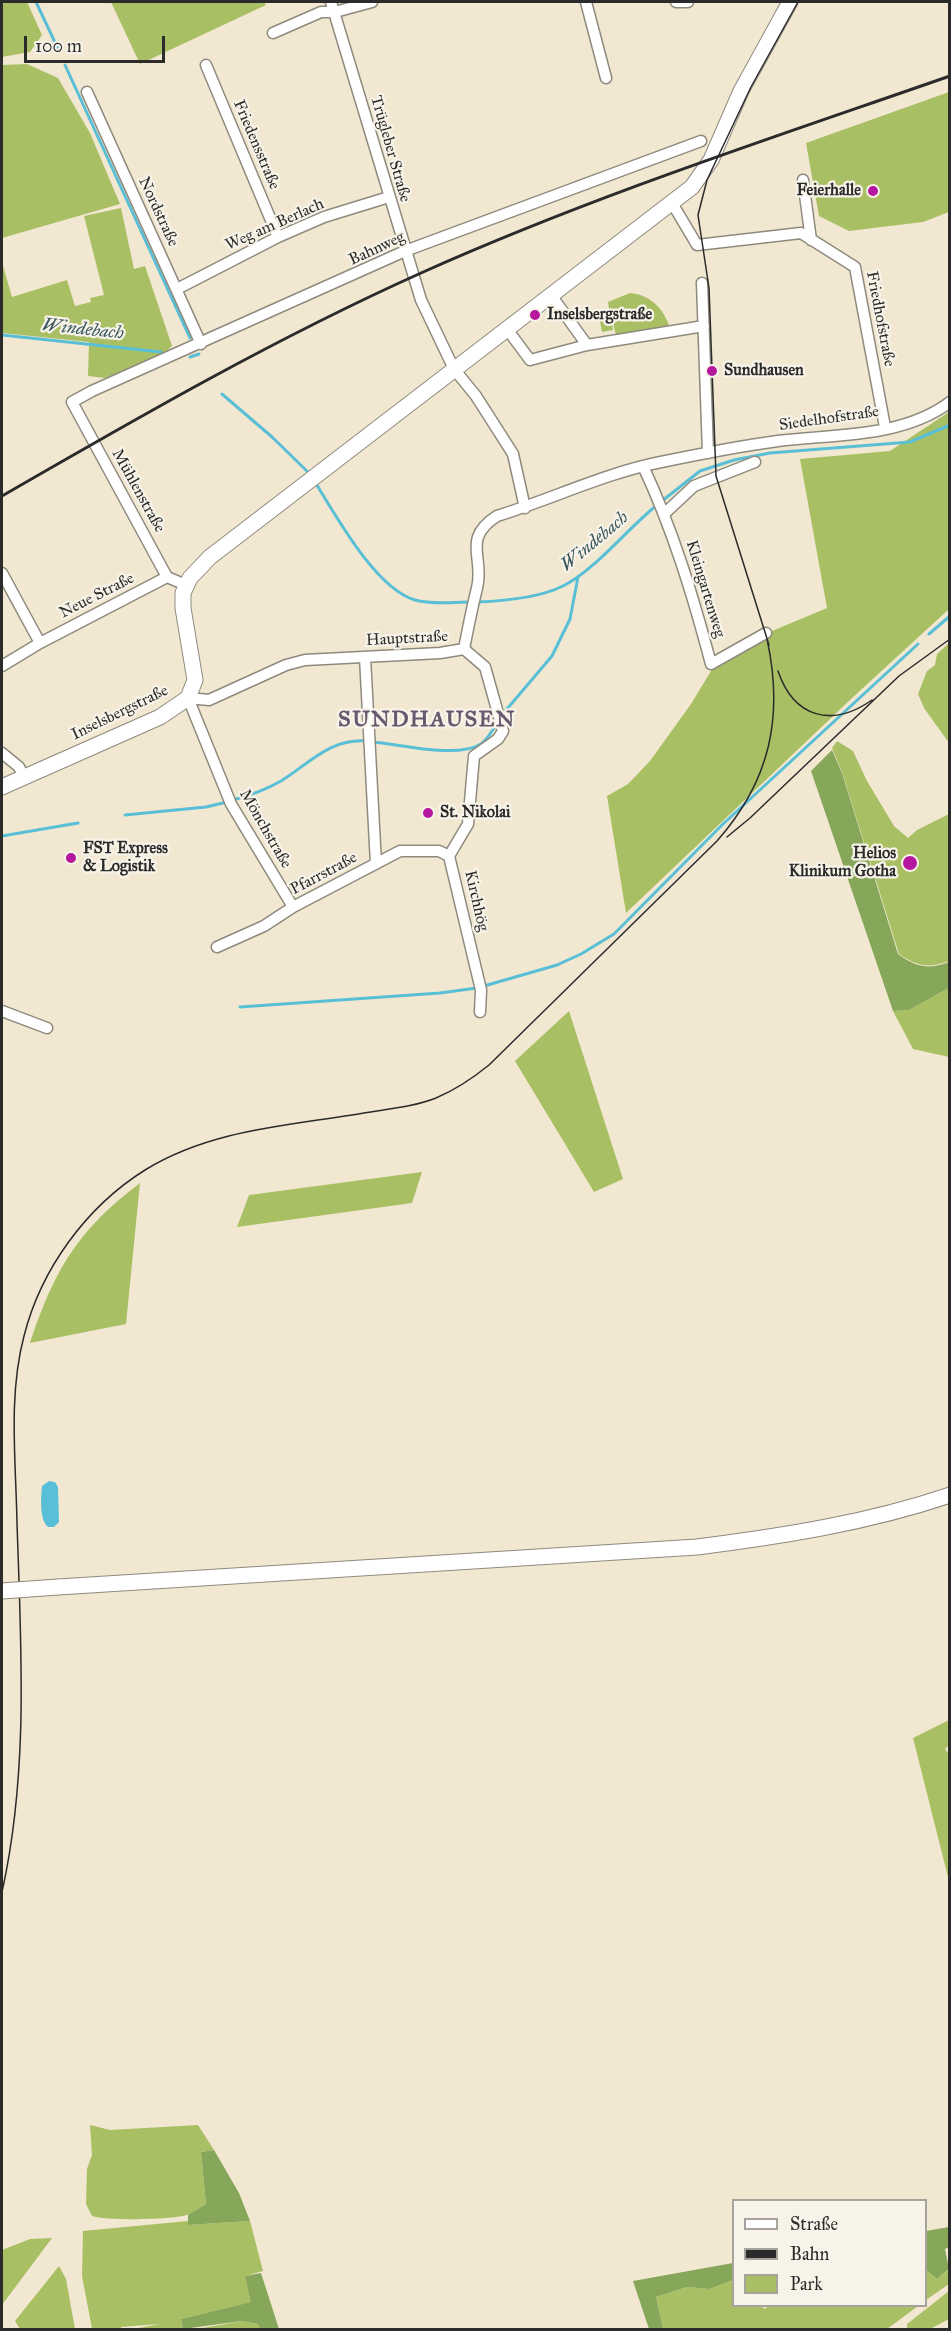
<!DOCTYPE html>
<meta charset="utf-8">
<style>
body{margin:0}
#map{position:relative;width:951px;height:2331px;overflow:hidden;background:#f2e8d1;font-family:"IM FELL Great Primer",serif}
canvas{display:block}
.frame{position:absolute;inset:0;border:3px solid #2b2b2b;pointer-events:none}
.legend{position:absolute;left:732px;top:2199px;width:195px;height:108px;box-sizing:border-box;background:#f7f3e8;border:2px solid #a5a39c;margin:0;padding:8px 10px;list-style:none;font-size:18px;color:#2b2b2b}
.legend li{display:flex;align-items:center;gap:12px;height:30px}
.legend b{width:30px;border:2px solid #a5a39c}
.scale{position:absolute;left:24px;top:36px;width:141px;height:27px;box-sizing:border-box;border:3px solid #2b2b2b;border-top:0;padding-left:8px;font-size:18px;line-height:21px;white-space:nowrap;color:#2b2b2b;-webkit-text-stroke:4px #f7f3e8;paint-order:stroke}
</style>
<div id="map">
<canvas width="951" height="2331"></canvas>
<div class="frame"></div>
<ul class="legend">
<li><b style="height:8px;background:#fff"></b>Straße</li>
<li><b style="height:8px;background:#2b2b2b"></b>Bahn</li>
<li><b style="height:16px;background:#a9bf64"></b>Park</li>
</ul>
<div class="scale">100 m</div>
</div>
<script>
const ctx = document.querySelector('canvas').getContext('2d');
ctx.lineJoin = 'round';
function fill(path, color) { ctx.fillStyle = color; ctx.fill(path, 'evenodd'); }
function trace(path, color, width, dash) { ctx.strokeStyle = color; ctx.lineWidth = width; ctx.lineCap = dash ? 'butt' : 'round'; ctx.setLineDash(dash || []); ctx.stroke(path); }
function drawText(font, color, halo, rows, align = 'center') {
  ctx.font = font + ' "IM FELL Great Primer",serif'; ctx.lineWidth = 4.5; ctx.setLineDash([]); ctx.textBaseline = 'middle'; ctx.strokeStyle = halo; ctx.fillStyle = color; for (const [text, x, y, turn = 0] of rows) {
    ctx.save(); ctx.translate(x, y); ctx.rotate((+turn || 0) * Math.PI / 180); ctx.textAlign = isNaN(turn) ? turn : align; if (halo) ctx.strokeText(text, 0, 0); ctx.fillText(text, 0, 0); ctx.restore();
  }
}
fill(new Path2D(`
 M2,2H27L42,35L30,52L2,57Z
 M111,2H264L266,5L140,64Z
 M27,64L58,78L90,133L120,204L2,238V65Z
 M949,92V212L923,222L849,231L819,216L806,143Z
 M121,208L134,269L145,266L172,346L163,354L105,378L88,376L89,342L2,333V262L12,297L67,280L75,306L91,302L90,298L104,295L84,216Z
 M630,293C651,295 664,309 670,328L616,335L611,316L613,330L602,332L598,311L609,309L608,302Z
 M949,412V609L851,699L626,913L607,796L628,784L650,761L691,704L714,666L772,631L827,608L800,459L890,451Z
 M949,643V743L924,708L918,694L927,671L935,665L937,654Z
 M837,741L853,751L867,781L894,826L908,838L917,830L949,814V961C928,969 917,966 899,954L842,772L832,748Z
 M949,988V1057L913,1049L893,1011L909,1010Z
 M569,1011L623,1179L594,1192L515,1061Z
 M422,1172L412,1203L237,1227L249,1195Z
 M140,1183L126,1324L30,1343C55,1269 77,1231 140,1183Z
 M949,1720V1745L945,1749L950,1756L949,1881L913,1738Z
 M90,2125L110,2130L198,2125L214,2150L201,2152L206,2204C201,2207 195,2211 190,2214C175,2220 108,2221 92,2216L86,2204L87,2169L92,2155Z
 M188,2221V2225L250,2221L263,2271L245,2276L252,2302L181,2319L183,2329H133L160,2324L121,2327V2329H92L82,2276L83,2231Z
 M52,2238L2,2305V2250L30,2239Z
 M59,2266L66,2279L75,2329H20L15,2321Z
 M950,2269L949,2284L926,2300V2270L937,2279Z
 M733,2280L734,2306H762L764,2309L769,2306H918L887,2329L663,2330L656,2297L687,2287L710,2289Z
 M949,2291V2319L930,2329L907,2330V2324Z
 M242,2321L258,2324L260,2329L191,2330Z`), '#a9bf64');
fill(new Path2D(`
 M832,750L842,773L898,954C916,967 928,970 949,962V988L909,1010L893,1011L811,771Z
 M214,2150L239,2193L250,2221L188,2225V2215L206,2204L201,2152Z
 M949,2227V2247L945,2249L949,2269L937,2279L926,2270V2231Z
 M733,2263V2280L710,2289L687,2287L656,2297L663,2329H649L633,2281Z
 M261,2273L279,2329H260L258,2324L242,2321L183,2329L181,2319L251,2302L245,2276Z`), '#86a65a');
fill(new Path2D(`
 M49,1481L55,1482L58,1487L59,1522L54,1527H48C39,1520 41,1497 42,1486Z`), '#58bfd6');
trace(new Path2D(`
 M36,2L59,51
 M65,65L190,338
 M2,335L161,352
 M190,357L199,354
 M222,394L272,437L310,474
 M315,482C336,516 376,589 415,600C432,605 453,602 470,602
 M662,501L700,471L734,460L770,453L910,442L950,425
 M477,602C504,601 539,598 563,586C594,571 628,528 657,505
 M929,634L950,616
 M501,716L552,656L570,619L578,577
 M373,742C399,744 457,759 481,744C489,738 492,730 498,722
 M233,800C248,796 267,789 281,781C310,763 330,738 367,741
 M125,815L206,807L227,802
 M2,836L78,823
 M484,986L557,965L581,954L614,934L723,824L918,644
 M240,1007L440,993L477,988`), '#58bfd6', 3);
const street = new Path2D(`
 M331,2L421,300L454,369L476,396L513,454L525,508
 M586,2L606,78
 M676,2H688
 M273,33L321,12H335L372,2
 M206,65L278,237
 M87,92L201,344
 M803,180L811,240
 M672,203L697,245L801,233L855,267L885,427
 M702,283L708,453
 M177,289L278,237L324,217L389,197
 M551,295L587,345
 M507,329L530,360L587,345L704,326
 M643,466C673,530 693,596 711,664L766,633
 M664,514L694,486L755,462
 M2,573L40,643
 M186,585L167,577L72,402L92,391L405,251L701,141
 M464,649C468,628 472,608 477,588C485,558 461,539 497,516C552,499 605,473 661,462C700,454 739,446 778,441C834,434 903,438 950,402
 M464,649L485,667L503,731L498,739L474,756L468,824L449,856L481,990L480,1012
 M365,657L376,864
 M2,666L40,643L167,577
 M2,753L19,767L24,777
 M293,907L231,804L188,698L209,700L286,665L305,660L440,653L464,649
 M217,947L264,926L293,907L400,851H439L449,856
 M2,1011L47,1028`);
const secondary = new Path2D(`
 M2,787L160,717L188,698L195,680L183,608V593L190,578L210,557L692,187L711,160L741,91L790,2
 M58,1587L697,1547C783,1536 867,1523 950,1495`);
trace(street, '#8e8a7e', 13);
trace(secondary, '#8e8a7e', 17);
trace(street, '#fff', 10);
trace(secondary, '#fff', 15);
trace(new Path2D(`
 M769,645L716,476L709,288L698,215L707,180L751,87L798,2
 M778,671C794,718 832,728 872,700
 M727,837L750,818L899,676L950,639
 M2,1892C29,1771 21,1646 17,1523C16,1462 8,1396 24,1336C41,1269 86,1207 145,1170C212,1129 288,1126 364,1113C388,1109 413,1107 436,1098C455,1090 473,1078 489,1065L717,841C770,781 784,717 767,639`), '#2b2b2b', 1.5);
trace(new Path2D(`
 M2,496C139,417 276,338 421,273C593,196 772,138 950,76`), '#2b2b2b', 3);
const secondaryBridge = new Path2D(`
 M2,1591L58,1587`);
trace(secondaryBridge, '#8e8a7e', 17, []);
trace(secondaryBridge, '#fff', 15);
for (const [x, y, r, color] of [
 [873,191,6,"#b5179e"],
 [535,315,6,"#b5179e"],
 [712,371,6,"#b5179e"],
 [428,813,6,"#b5179e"],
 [71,858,6,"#b5179e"],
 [910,863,8,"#b5179e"]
]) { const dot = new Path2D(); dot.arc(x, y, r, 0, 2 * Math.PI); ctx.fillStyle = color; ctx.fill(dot); trace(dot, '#f7f3e8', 2); }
drawText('16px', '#2b2b2b', '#f7f3e8', [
 ["Friedensstraße",256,145,67],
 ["Trügleber Straße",390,149,74],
 ["Nordstraße",158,212,65],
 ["Weg am Berlach",275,225,-24],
 ["Bahnweg",377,249,-25],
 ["Friedhofstraße",880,319,79],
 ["Siedelhofstraße",829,419,-8],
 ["Mühlenstraße",138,491,61],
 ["Kleingartenweg",705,589,73],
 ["Neue Straße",97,596,-27],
 ["Hauptstraße",407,639,-3],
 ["Inselsbergstraße",120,713,-26],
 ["Mönchstraße",265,829,60],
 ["Pfarrstraße",324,874,-28],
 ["Kirchhög",476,901,77]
]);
drawText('bold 16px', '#2b2b2b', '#f7f3e8', [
 ["Feierhalle",861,191,"right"],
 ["Inselsbergstraße",547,315],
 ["Sundhausen",724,371],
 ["St. Nikolai",440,813],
 ["FST Express",83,849],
 ["& Logistik",83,867],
 ["Helios",896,854,"right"],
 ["Klinikum Gotha",896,872,"right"]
], 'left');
drawText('italic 18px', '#38575e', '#f7f3e8', [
 ["Windebach",83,330,6],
 ["Windebach",595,542,-40]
]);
ctx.letterSpacing = '1.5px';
drawText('bold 22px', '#68596e', '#f7f3e8', [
 ["SUNDHAUSEN",427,721]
]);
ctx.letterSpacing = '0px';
</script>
